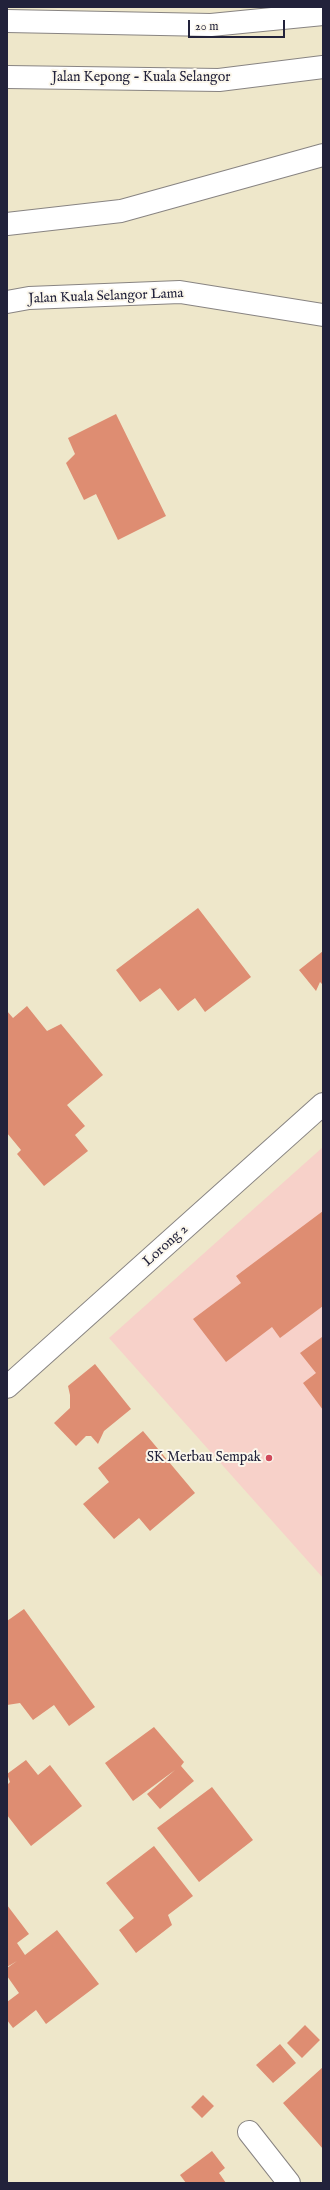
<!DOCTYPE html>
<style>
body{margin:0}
#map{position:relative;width:330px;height:2190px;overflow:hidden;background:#eee7ca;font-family:"IM FELL English",serif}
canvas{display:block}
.frame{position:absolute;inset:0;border:8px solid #22223b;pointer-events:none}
.scale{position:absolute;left:188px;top:20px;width:97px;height:18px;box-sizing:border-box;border:2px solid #22223b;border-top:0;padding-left:5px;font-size:12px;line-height:14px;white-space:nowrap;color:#22223b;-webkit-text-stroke:3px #fbf7ec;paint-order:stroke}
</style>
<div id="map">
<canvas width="330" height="2190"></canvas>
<div class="frame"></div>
<div class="scale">20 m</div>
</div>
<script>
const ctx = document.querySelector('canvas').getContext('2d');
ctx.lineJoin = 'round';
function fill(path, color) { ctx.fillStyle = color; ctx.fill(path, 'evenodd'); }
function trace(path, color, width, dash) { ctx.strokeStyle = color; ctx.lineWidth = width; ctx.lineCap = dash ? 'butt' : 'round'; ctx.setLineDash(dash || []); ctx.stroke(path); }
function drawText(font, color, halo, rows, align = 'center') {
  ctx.font = font + ' "IM FELL English",serif'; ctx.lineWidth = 4; ctx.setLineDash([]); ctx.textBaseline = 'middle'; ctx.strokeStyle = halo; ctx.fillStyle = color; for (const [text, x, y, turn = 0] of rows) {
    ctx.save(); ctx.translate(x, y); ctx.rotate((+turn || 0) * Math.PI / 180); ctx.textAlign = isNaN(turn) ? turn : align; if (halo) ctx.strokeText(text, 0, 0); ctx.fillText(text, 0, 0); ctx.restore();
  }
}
fill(new Path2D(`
 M323,1147V1578L109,1338Z`), '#f7d1c9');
fill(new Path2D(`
 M116,414L166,516L118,540L96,494L84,500L66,463L75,454L68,438Z
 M198,908L251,977L205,1012L195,998L178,1011L160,988L140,1002L116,970Z
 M323,951V985L320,982L316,991L299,970Z
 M27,1006L47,1031L61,1024L103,1075L67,1105L85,1126L75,1135L88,1151L44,1186L17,1154L21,1150L7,1133V1011L13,1018Z
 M323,1211V1306L280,1338L272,1327L226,1362L193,1319L241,1283L236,1276Z
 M322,1337L323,1339V1410L303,1383L316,1373L300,1353Z
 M95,1364L131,1409L104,1431L98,1444L91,1436H86L76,1446L54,1423L70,1408V1395L68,1386Z
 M143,1431L195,1493L150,1531L139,1518L114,1539L83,1504L109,1482L98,1468Z
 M24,1609L95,1707L69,1726L54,1705L33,1720L20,1703L7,1705V1621Z
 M154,1727L184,1762L181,1766L194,1781L160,1809L147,1794L175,1770L133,1801L105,1763Z
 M26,1760L38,1775L50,1765L82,1806L31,1846L7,1815V1785L10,1782L7,1774Z
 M212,1787L253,1840L199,1882L157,1828Z
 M154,1846L193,1896L168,1915L172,1925L136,1953L119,1930L134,1918L106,1883Z
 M7,1905L29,1934L17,1943L25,1955L57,1930L99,1984L46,2024L36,2010L13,2028L7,2020V2002L19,1993L7,1976V1968L17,1961L7,1967Z
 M305,2025L320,2040L302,2058L287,2043Z
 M280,2044L296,2063L273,2083L256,2065Z
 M323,2067V2149L283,2103Z
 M203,2095L214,2106L202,2118L191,2107Z
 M212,2151L225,2168L219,2173L226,2183H186L180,2175Z`), '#de8d72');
const street = new Path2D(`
 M7,302L29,298L180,292L323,315
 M7,1387L323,1104
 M249,2132L289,2183`);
const highway = new Path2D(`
 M7,21L211,25L323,14
 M7,77L219,80L323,67
 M7,224L121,211L323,155`);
trace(street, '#888482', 24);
trace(highway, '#888482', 24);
trace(street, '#fff', 22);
trace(highway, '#fff', 22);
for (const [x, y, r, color] of [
 [269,1458,4,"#d1495b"]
]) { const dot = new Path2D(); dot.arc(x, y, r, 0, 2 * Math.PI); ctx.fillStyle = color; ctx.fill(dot); trace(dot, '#fbf7ec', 1.5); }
drawText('14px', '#22223b', '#fbf7ec', [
 ["Jalan Kepong - Kuala Selangor",141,78],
 ["Jalan Kuala Selangor Lama",106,297,-2],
 ["Lorong 2",166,1246,-42]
]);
drawText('14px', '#22223b', '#fbf7ec', [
 ["SK Merbau Sempak",261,1458]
], 'right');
</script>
